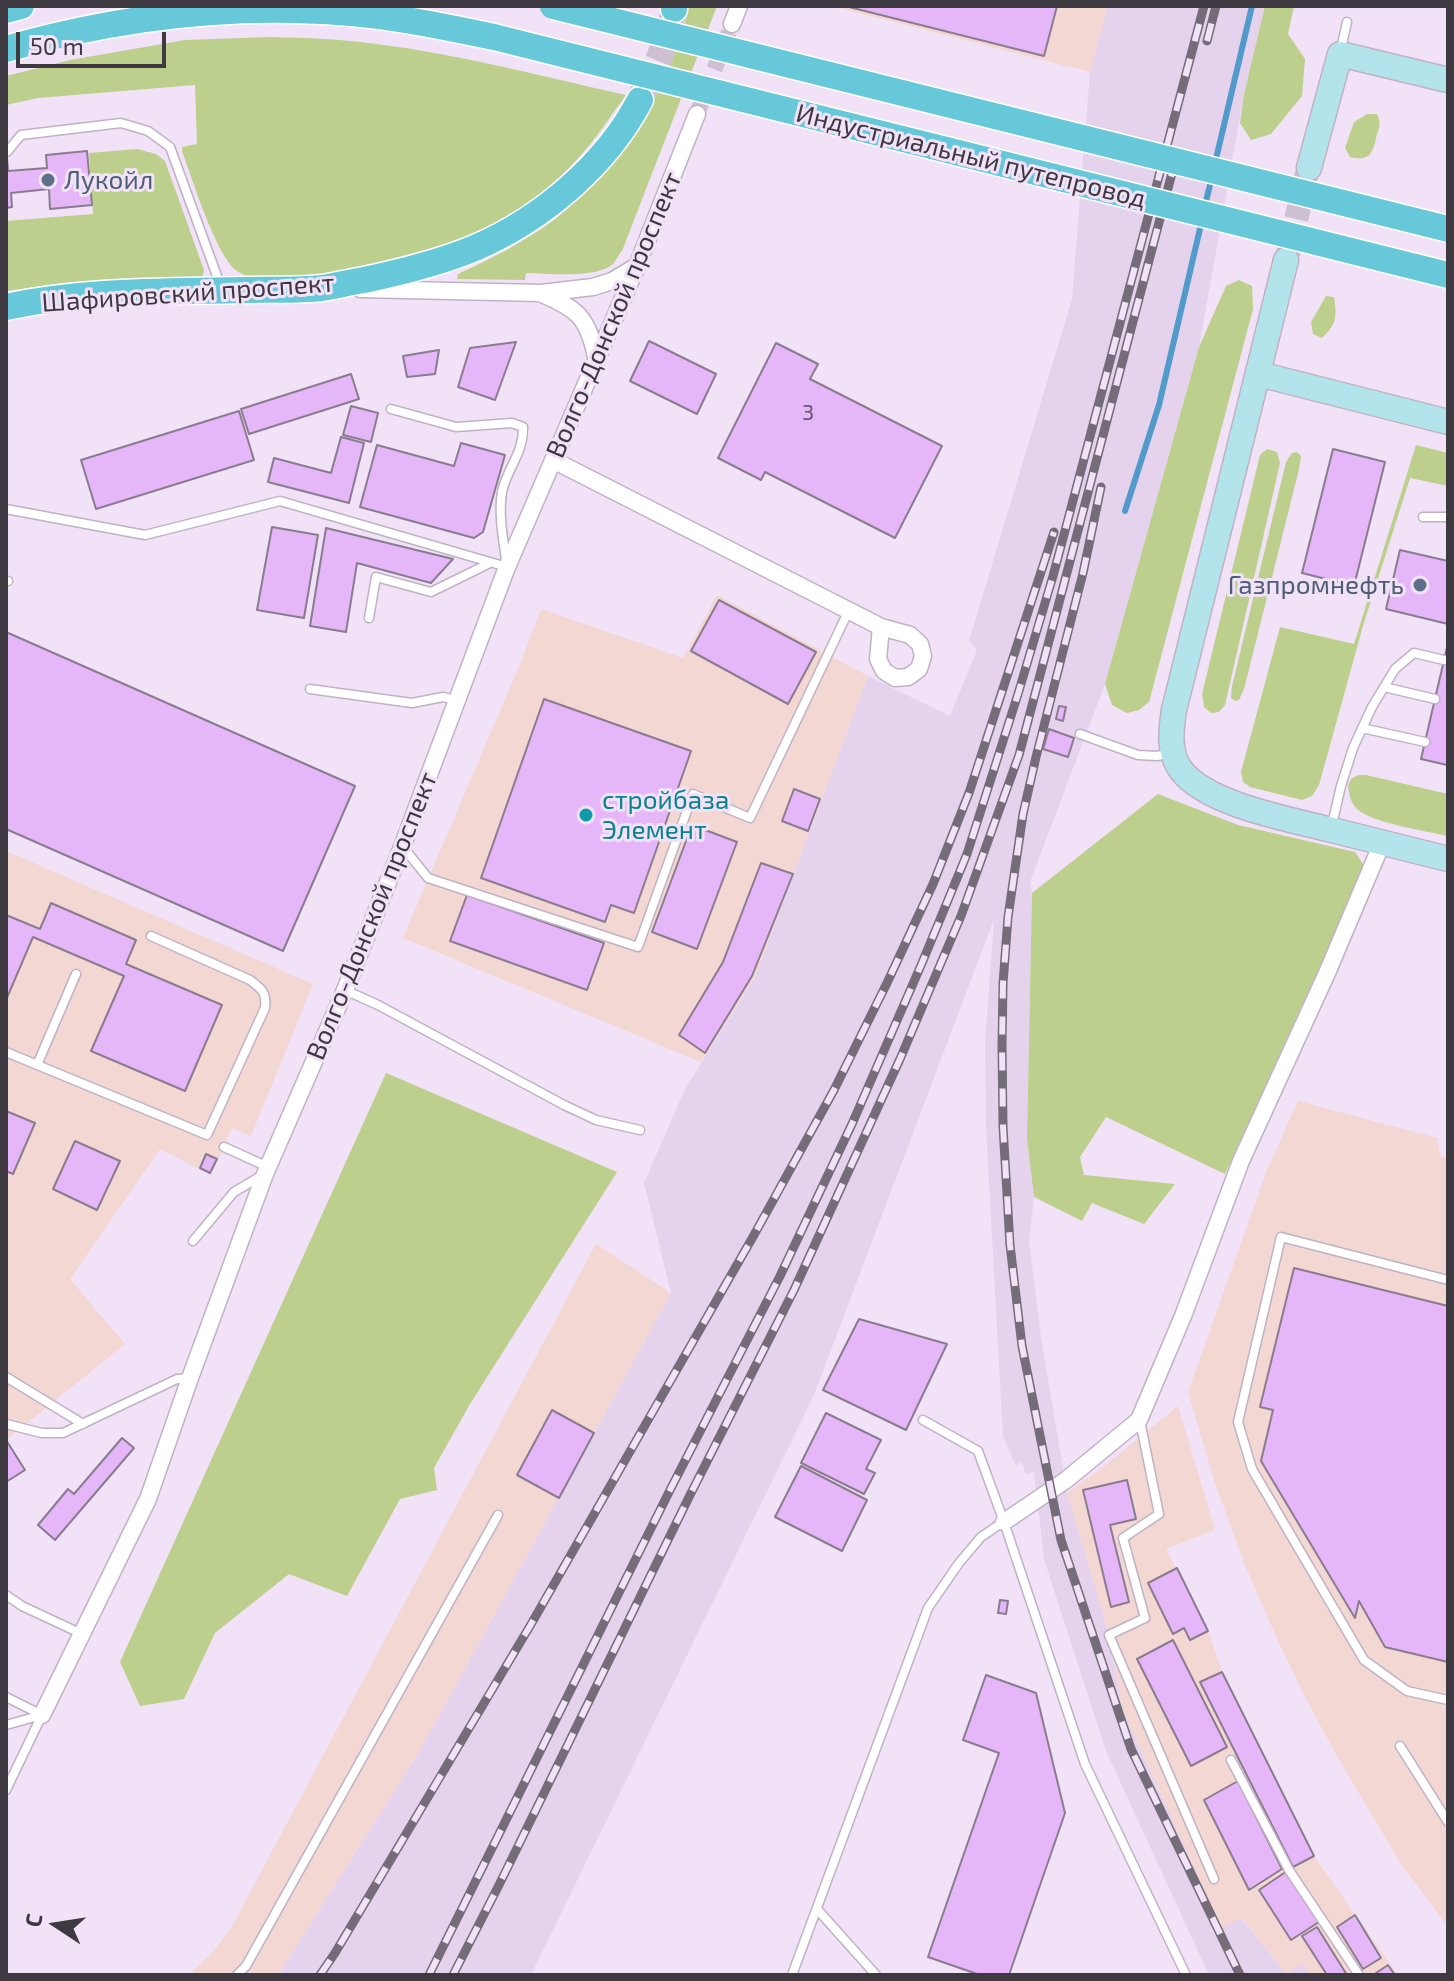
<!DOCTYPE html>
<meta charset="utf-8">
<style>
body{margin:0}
#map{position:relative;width:1454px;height:1981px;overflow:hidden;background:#f1e2f7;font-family:"Exo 2",sans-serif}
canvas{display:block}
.frame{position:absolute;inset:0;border:8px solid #3e3941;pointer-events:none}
.north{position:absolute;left:16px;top:1885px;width:80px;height:80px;-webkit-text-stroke:6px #f1e2f7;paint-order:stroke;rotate:282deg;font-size:22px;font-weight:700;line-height:32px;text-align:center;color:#3e3941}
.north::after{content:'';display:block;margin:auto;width:28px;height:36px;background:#3e3941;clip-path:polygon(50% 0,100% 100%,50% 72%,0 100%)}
.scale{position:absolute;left:16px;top:32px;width:150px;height:36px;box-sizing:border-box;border:4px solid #3e3941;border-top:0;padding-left:10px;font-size:24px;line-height:28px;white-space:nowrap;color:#3e3941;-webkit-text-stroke:6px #f1e2f7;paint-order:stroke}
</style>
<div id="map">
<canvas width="1454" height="1981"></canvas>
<div class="frame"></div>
<div class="north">С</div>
<div class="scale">50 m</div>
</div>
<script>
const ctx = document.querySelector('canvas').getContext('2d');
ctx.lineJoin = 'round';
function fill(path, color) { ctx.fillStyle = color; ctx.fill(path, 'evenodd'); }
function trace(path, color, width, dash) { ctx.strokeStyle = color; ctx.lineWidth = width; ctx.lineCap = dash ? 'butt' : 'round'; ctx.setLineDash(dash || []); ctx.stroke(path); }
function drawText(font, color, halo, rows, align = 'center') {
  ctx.font = font + ' "Exo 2",sans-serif'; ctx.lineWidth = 6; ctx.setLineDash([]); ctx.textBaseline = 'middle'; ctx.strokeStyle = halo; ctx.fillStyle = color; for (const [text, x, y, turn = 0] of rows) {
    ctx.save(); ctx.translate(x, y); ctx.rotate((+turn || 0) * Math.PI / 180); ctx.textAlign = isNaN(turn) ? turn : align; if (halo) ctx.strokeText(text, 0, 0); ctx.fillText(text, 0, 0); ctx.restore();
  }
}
fill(new Path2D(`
 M1108,6H1265L1244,94L1199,347L1105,684L1030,882L1032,893L1027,1139L1034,1197L1029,1241L1041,1337L1067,1492L1106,1623L1123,1710L1221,1927L1241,1918L1286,1973L1303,1964L1311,1975H1209L1106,1751L1044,1559L1034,1472L1026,1474L1021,1462L1016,1466L1003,1437L986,1127L985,1042L994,919L814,1395L531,1975H278L420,1750L671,1293L644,1183L685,1089L755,977L868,676L950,716L977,650L969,641L1072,299L1090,72Z`), '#e5d3ed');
fill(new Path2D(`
 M831,6H1108L1090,72Z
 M717,595L868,676L755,977L701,1062L403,938L521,662L541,609L683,658Z
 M6,851L313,984L251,1136L232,1128L211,1175L160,1149L70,1279L125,1344L6,1440Z
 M1298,1101L1437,1138L1440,1156L1448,1158V1927L1401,1864L1338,1758L1303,1693L1274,1632L1244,1563L1214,1480L1188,1392L1267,1170Z
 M596,1244L671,1293L420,1750L278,1975H189L212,1953L230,1930Z
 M1178,1406L1215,1530L1166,1549L1208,1631L1222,1672L1314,1856L1398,1975H1311L1303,1964L1286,1973L1242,1918L1221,1928L1123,1710L1106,1623L1067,1493L1103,1467Z`), '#f2d7d3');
fill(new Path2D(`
 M689,6H717L622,251C621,251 615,261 615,262C598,280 549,273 526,273L525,280L457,279L458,274C491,259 524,242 554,220C622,167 669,90 689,6Z
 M1265,6H1294L1288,34L1305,59L1302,96L1271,134L1251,140L1240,123L1244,94Z
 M271,37C306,38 341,39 376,44C460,54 543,77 626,95C607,121 590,148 566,171C498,238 401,270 308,275C286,276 255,284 237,271C216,256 192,178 182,151V147L197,144L195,85L38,98L6,105V76L70,60L185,40Z
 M1367,114H1377C1381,122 1380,126 1377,134C1373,152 1371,162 1350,157L1345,148L1354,122Z
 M137,149L156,154L165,161L204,270L202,279L105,280L64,283L6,291V221L93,214L89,153Z
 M1239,280L1252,286L1253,309L1149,702L1139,710L1127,713L1112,705L1105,684L1199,347L1226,286Z
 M1326,296L1334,297C1337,316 1337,324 1322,338L1313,334L1311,322Z
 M1416,445L1448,453V486L1410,478L1363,626L1319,785L1312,796L1302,800L1250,787L1243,782L1241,772L1280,627L1354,644Z
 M1267,449L1277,452L1280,463L1225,705L1219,712L1211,713L1204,707L1202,694L1260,455Z
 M1297,452L1301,456L1299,469L1244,689L1239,700L1235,701L1231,698L1232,686L1286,462L1292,453Z
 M1358,775H1366L1448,794V836C1427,831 1372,823 1357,809C1351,803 1349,795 1348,786L1351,779Z
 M1158,794L1238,825L1355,852L1365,867L1225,1174L1106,1117L1080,1157L1084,1175L1175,1184L1144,1224L1092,1203L1082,1221L1034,1197L1027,1139L1032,893Z
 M386,1073L617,1172L470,1404L434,1468L437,1490L400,1499L347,1596L289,1574L215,1633L184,1699L140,1706L120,1662Z`), '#bccf8c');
trace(new Path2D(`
 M1215,163L1252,6
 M1204,209L1212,177
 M1125,511L1159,405L1202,220`), '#529aca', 6);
const building = new Path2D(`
 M845,6H1057L1044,56Z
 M6,145L8,171L47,168L46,155L87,151L92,205L50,209L49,189L11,193L12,207L6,208Z
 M649,341L716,374L697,414L630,381Z
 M516,342L495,400L458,387L470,348Z
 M776,343L818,364L810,379L942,446L895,538L765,472L761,480L718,458Z
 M439,350L435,374L407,377L403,356Z
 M351,374L359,399L249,434L241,409Z
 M351,406L378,413L371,442L343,435Z
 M239,411L254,460L96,509L81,460Z
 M341,437L364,443L349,503L268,482L274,458L331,473Z
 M461,443L505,455L483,532L474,538L360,507L377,445L454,466Z
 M1333,449L1385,462L1354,586L1302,573Z
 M272,527L318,535L304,618L257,610Z
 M326,528L453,559L431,583L357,563L346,632L310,626Z
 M1400,550L1448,561V624L1386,609Z
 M719,600L816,652L788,704L691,651Z
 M6,632L355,786L283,951L6,829Z
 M1448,643V759L1447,765L1421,759Z
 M544,699L691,751L634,913L611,905L605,922L481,878Z
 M1059,706L1066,707L1063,721L1056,719Z
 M1049,729L1074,738L1068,757L1043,749Z
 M794,789L820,799L808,831L782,821Z
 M692,825L737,842L697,949L652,932Z
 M761,863L793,874L752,976L705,1053L679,1035L723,962Z
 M467,895L604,943L587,990L450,941Z
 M51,903L136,940L126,964L222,1005L185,1091L91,1051L124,976L33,937L6,1000V915L40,929Z
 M6,1111L35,1123L13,1174L6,1171Z
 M75,1141L120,1161L97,1210L53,1189Z
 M206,1154L217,1159L210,1173L200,1168Z
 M1294,1268L1448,1306V1662L1385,1647L1359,1601L1355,1618L1261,1461L1273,1410L1260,1407Z
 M859,1319L947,1344L906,1430L823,1390Z
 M552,1410L594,1433L559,1498L517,1475Z
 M826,1413L881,1440L866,1469L875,1473L864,1494L801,1463Z
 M122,1438L134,1448L55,1540L38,1525L68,1489L74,1494Z
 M6,1440L25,1470L6,1482Z
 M801,1466L867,1500L842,1551L775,1517Z
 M1127,1480L1136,1519L1110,1525L1129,1602L1111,1607L1083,1490Z
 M1177,1568L1208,1631L1190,1640L1184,1628L1173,1634L1148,1583Z
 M1000,1600L1008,1601L1006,1614L998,1613Z
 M1173,1640L1227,1747L1191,1766L1137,1659Z
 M1222,1672L1314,1856L1293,1867L1200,1682Z
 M986,1675L1036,1693L1065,1813L1009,1975H980L928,1957L999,1753L963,1740Z
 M1238,1781L1282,1869L1249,1890L1204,1800Z
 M1287,1871L1319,1922L1291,1940L1259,1890Z
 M1355,1915L1381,1958L1363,1969L1337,1927Z
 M1317,1927L1347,1975H1327L1302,1936Z
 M1388,1965L1395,1975H1373Z`);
fill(building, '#e6b7f8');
trace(building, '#897c8e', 2);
trace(new Path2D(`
 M697,114L732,24`), '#cdc0d3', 16, [16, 8]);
trace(new Path2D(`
 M1288,254L1307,173`), '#cdc0d3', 24, [24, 12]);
trace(new Path2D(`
 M641,96C655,69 668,40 674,9`), '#cdc0d3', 26, [26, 13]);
const lane = new Path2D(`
 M1340,53L1347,22
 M7,152L21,135L121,123L148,131L170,147L221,287
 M6,509L145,535L280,501L507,567C504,543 498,516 502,492C507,468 524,453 523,427L512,423L456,427L391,409
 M1423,517H1448
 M6,581H8
 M369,618L376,577L431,592L490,563
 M1384,687L1435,699
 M310,689L412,703L443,697L456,700
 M1362,728L1425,742
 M1080,734L1138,755L1157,756L1172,753
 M1331,829L1341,786L1353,748L1372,707L1395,669L1414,653L1444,660
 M403,847L428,878L638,947L693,794L750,818L849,610
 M345,990L378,1005L564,1105L596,1120L640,1130
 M6,1052L207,1135L265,1008C267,993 262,989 250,980L151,936
 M37,1065L76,974
 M224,1147L268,1167
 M193,1241L234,1192L261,1176
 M1448,1280L1281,1237L1238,1422L1252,1469L1364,1660L1407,1691L1448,1700
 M6,1377L83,1424
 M923,1420L978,1451L1004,1522L1085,1764L1186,1975
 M1140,1421L1159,1514L1123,1538L1145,1618L1109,1635L1214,1879
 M6,1424L42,1433H63L177,1379L189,1378
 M6,1595L22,1606L82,1634
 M6,1697L42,1715
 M6,1725L42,1715
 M1400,1746L1448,1822
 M1231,1760L1289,1870L1359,1975
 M6,1790L42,1715
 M817,1909L876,1975
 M237,1975L246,1966L498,1515
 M792,1975L928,1608L959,1563L981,1537L1003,1522`);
const street = new Path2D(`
 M732,24L739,6
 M360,289L541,293L593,287L612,281L637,266
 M542,294C578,309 588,318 596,357
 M553,460L881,627L910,635L920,644L923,656L919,669L908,677L895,678L884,671L878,659L881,627
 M1004,1522L1066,1480L1139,1420L1183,1316L1241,1161L1327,973L1382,843
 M42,1715L148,1499L190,1378L265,1174L345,990L402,847L507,567L637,266L697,114`);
const secondary = new Path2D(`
 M1309,168L1340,54L1448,80
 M1286,260L1174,710C1171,730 1168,753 1181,770C1206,804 1288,819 1328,829C1368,839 1408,849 1448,859
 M1259,374L1448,422`);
const primary = new Path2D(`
 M674,9V6
 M6,10L21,6
 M6,49C128,14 253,1 380,16C418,21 456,29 494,37
 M6,307C84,290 164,292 243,290C269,289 296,291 322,288C336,286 350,282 364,280C402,272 439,263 475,248C542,219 606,165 640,100`);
trace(lane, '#c0b2c5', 11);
trace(street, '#c0b2c5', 19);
trace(secondary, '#c0b2c5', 27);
trace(primary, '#fff', 29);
trace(lane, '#fff', 8);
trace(street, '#fff', 16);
trace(secondary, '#b3e4ec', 24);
trace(primary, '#67c8d9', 26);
const rail = new Path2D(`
 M1207,41L1216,6
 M1101,487L1083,573L1036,757L1023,814L1008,917L1003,984L1002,1045L1003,1126L1010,1245L1022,1346L1061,1540L1131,1749L1240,1975
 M320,1975L335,1953L530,1626L754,1235L834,1090L887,983L933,884L969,793L1054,532
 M429,1975L670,1490L780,1276L852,1124L922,963L967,854L1018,694L1053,576L1204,6
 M453,1975L499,1885L690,1495L794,1290L900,1059L961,916L1019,755L1172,173`);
trace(rail, '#746c78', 9);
trace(rail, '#f1e2f7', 6, [18]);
const primaryBridge = new Path2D(`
 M553,6L1448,229
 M494,37L1448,275`);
trace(primaryBridge, '#fff', 29, []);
trace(primaryBridge, '#67c8d9', 26);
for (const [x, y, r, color] of [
 [48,180,8,"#5c6f8a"],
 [1420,585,8,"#5c6f8a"],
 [586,815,8,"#0f9aa8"]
]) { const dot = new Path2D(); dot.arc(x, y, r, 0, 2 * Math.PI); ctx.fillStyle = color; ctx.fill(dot); trace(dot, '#f1e2f7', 3); }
drawText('22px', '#68586f', null, [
 ["3",808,413]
]);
drawText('26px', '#3e3941', '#f1e2f7', [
 ["Индустриальный путепровод",971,156,14],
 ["Шафировский проспект",188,293,-4],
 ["Волго-Донской проспект",614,315,-67],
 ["Волго-Донской проспект",372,916,-68]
]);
drawText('26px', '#4e5e75', '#f1e2f7', [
 ["Лукойл",64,180],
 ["Газпромнефть",1404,585,"right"]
], 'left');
drawText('26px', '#0d838f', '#f1e2f7', [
 ["стройбаза",602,800],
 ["Элемент",602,830]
], 'left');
</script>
